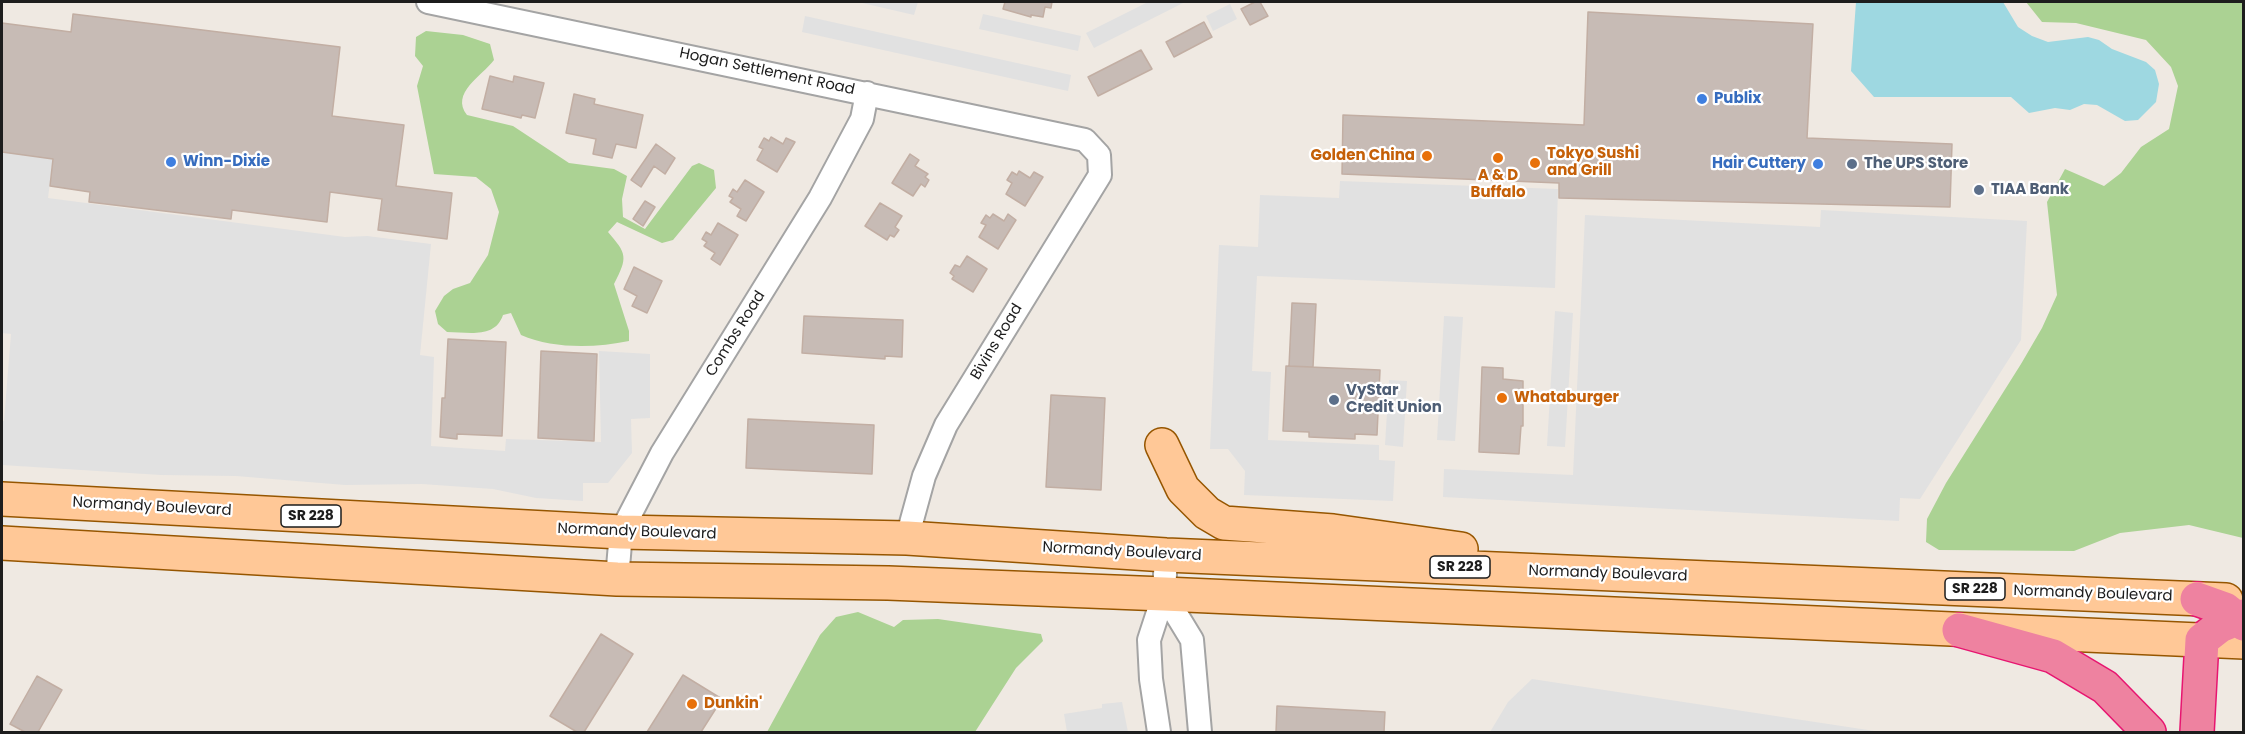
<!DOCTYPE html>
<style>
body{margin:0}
#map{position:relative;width:2245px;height:734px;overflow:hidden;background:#efe9e2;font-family:Poppins,sans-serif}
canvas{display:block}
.frame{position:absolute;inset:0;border:3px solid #1d1d1d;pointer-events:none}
</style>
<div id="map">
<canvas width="2245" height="734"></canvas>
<div class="frame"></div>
</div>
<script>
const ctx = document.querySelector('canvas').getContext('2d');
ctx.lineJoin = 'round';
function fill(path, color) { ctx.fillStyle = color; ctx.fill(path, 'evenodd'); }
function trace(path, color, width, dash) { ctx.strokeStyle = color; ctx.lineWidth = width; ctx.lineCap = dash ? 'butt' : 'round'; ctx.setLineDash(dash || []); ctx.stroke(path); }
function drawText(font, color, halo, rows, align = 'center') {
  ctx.font = font + ' Poppins,sans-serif'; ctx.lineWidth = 4.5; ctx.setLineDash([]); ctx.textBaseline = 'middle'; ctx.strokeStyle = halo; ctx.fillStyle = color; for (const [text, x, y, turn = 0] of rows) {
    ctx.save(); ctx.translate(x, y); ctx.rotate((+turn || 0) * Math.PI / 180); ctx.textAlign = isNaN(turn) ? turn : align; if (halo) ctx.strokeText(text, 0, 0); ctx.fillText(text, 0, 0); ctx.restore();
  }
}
fill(new Path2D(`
 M2026,2H2243V538L2189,525L2120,533L2074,551L1939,550L1926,542L1927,519L1946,483L2021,364L2042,328L2057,295L2047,202L2065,169L2104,186L2121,173L2141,147L2169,129L2178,86L2171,67L2146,40L2076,23L2042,22Z
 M426,31L463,35L490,44L494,60C482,76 450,93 467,115L513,126L569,163L614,169L627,176L622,199L623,217L645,229L692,166L699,163L714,170L716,188L673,240L662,243L617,222L608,232C627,254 628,257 614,284L629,331V341C595,348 553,349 521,335L511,313L503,315C495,339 468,332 447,332L438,324L435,311L444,296L453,289L470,283L488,255L499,212L491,189L476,177L434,174L417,86L423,66L415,56L416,37Z
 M858,612L894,627L903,620L938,619L1041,634L1043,641L1016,668L975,732H767L820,635L836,617Z`), '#abd293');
fill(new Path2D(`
 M858,2H918L914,15Z
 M1148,2H1185L1094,48L1086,33Z
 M1230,4L1237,19L1213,31L1206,16Z
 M983,14L1081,36L1078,51L979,29Z
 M805,16L1071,75L1068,91L802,32Z
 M2,152L53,159L48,198L345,237L367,236L431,244L420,355L434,357L431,446L505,451L506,439L601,442L599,351L650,354V418L631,419L632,453L608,483H583V501L536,498L493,489L422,484L345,485L236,476L161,475L2,465V421H4L11,334L2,333Z
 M1340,181L1558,189L1555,288L1257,276L1252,371L1271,372L1268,440L1379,445V460L1395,461L1393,501L1244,495L1245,471L1228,449H1210L1219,245L1258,247L1260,195L1339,198Z
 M1821,210L2027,221L2021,340L1920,499L1900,498L1899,521L1443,497L1444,469L1573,475L1585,215L1820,227Z
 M1555,311L1573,313L1565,447L1547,446Z
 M1444,316L1463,317L1455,441L1437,440Z
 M1389,380L1407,381L1403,447L1385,445Z
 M1532,679L1881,732H1490L1508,702Z
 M1122,702L1128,732H1067L1064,714L1102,708V704Z`), '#e1e1e1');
fill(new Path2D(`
 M1856,2H2003L2018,27L2032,36L2048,42L2088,37L2099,40L2112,49L2146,62L2155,70L2159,84L2156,102L2138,120L2125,121L2097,105L2084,104L2070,110L2055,108L2029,113L2011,97H1874L1851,71Z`), '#9ed8e1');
const building = new Path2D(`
 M1005,2H1052L1051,8L1045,7L1043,17L1031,15V17L1003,9Z
 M1255,2H1260L1268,16L1250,25L1241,9Z
 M1588,12L1813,24L1807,138L1952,144L1950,207L1559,198V183L1342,174L1343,115L1584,125Z
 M73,14L340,47L332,116L404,125L396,186L452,193L447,239L378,230L382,199L330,192L327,222L232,210L231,219L89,202L90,192L50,186L53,159L2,152V23L71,32Z
 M1204,22L1212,37L1174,57L1166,42Z
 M1141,50L1152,69L1098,96L1088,77Z
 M490,76L513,82L514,76L544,83L535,118L522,115L521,118L482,109Z
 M574,94L595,99L594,104L643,115L636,148L616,144L612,158L593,154L596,139L566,133Z
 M771,137L783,144L786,138L795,142L777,172L757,160L763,149L759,147L764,138L769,141Z
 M656,144L675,158L665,174L654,166L641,187L631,180Z
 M910,154L919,160L915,166L928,174L925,177L929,180L925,187L921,184L913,196L892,183Z
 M1019,171L1030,178L1034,172L1043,177L1025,206L1006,194L1012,183L1007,180L1012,172L1017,175Z
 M745,180L764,192L746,221L737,216L741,209L730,202L733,198L729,196L733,189L737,192Z
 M645,201L655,207L643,226L633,219Z
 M880,203L902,216L895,227L899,230L894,237L890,235L887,240L865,226Z
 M993,214L1004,221L1008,214L1016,220L998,249L979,237L986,225L981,223L986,215L990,218Z
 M718,223L738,235L720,265L711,259L715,253L704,246L707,242L702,239L706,232L711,235Z
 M967,256L987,269L973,292L952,279L954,276L950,273L955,265L960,267Z
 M634,267L662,281L647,313L632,306L637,296L624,289Z
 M1292,303L1316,304L1313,367L1289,366Z
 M804,316L903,320L902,357L885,356V359L802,353Z
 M448,339L506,342L502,436L457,434V439L440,437L442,398H445Z
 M541,351L597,354L594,441L538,438Z
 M1286,366L1380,370L1377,435L1355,434V439L1309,437V432L1283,431Z
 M1482,367L1503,368V379L1523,381V426H1521L1519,454L1479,452Z
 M1051,395L1105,398L1101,490L1046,487Z
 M748,419L874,425L872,474L746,468Z
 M601,634L633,654L584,732H577L550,716Z
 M683,675L722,699L701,732H647Z
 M37,676L62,690L38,732H25L10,724Z
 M1277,706L1385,712L1384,732H1276Z`);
fill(building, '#c7bbb5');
trace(building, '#c2aea3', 1.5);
const minor = new Path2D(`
 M428,2L1085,140L1099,155L1100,175L946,425L924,476L907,538
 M617,579L621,532L662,453L820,198L862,119L867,93
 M1164,594L1192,640L1200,732
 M1159,732L1151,679L1149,640L1164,594L1166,555`);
const primary = new Path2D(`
 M1162,445L1183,489L1207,513L1224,523L1333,531L1461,549
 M2,499L621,532L907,538L1166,555L2226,600
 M2,543L617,579L888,583L1164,594L2244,642`);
const motorway = new Path2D(`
 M2197,599L2225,609L2244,624
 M1959,630L2053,656L2105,687L2149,732
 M2197,732L2202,640L2220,626L2244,616`);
trace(minor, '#a4a4a4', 26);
trace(primary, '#965600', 36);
trace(motorway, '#e71570', 36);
trace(minor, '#fff', 22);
trace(primary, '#ffc897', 33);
trace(motorway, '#ee82a0', 33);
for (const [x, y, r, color] of [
 [1702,99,6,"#3f7fe0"],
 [1427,156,6,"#e8710a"],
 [1498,158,6,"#e8710a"],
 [171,162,6,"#3f7fe0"],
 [1535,163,6,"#e8710a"],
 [1818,164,6,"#3f7fe0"],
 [1852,164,6,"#5c6f8a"],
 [1979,190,6,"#5c6f8a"],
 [1502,398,6,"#e8710a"],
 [1334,400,6,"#5c6f8a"],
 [692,704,6,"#e8710a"]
]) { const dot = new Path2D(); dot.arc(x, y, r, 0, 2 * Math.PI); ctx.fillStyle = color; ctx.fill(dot); trace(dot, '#fff', 2); }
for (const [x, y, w] of [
 [311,516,60],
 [1460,567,60],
 [1975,589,60]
]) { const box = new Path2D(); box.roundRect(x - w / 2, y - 11, w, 22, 4.5); ctx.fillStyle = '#fff'; ctx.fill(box); trace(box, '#1d1d1d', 1.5); }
drawText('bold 14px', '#1d1d1d', null, [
 ["SR 228",311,516],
 ["SR 228",1460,567],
 ["SR 228",1975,589]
]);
drawText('15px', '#1d1d1d', '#fff', [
 ["Hogan Settlement Road",767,72,12],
 ["Combs Road",736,334,-58],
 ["Bivins Road",997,342,-59],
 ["Normandy Boulevard",152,507,3],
 ["Normandy Boulevard",637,532,2],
 ["Normandy Boulevard",1122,552,3],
 ["Normandy Boulevard",1608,574,2],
 ["Normandy Boulevard",2093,594,2]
]);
drawText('bold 15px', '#366cbe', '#fff', [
 ["Publix",1714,99],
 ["Winn-Dixie",183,162],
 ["Hair Cuttery",1806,164,"right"]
], 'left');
drawText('bold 15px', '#c56008', '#fff', [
 ["Tokyo Sushi",1547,154],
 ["and Grill",1547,171],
 ["Golden China",1415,156,"right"],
 ["A & D",1498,176,"center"],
 ["Buffalo",1498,193,"center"],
 ["Whataburger",1514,398],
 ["Dunkin'",704,704]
], 'left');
drawText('bold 15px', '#4e5e75', '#fff', [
 ["The UPS Store",1864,164],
 ["TIAA Bank",1991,190],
 ["VyStar",1346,391],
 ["Credit Union",1346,408]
], 'left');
</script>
